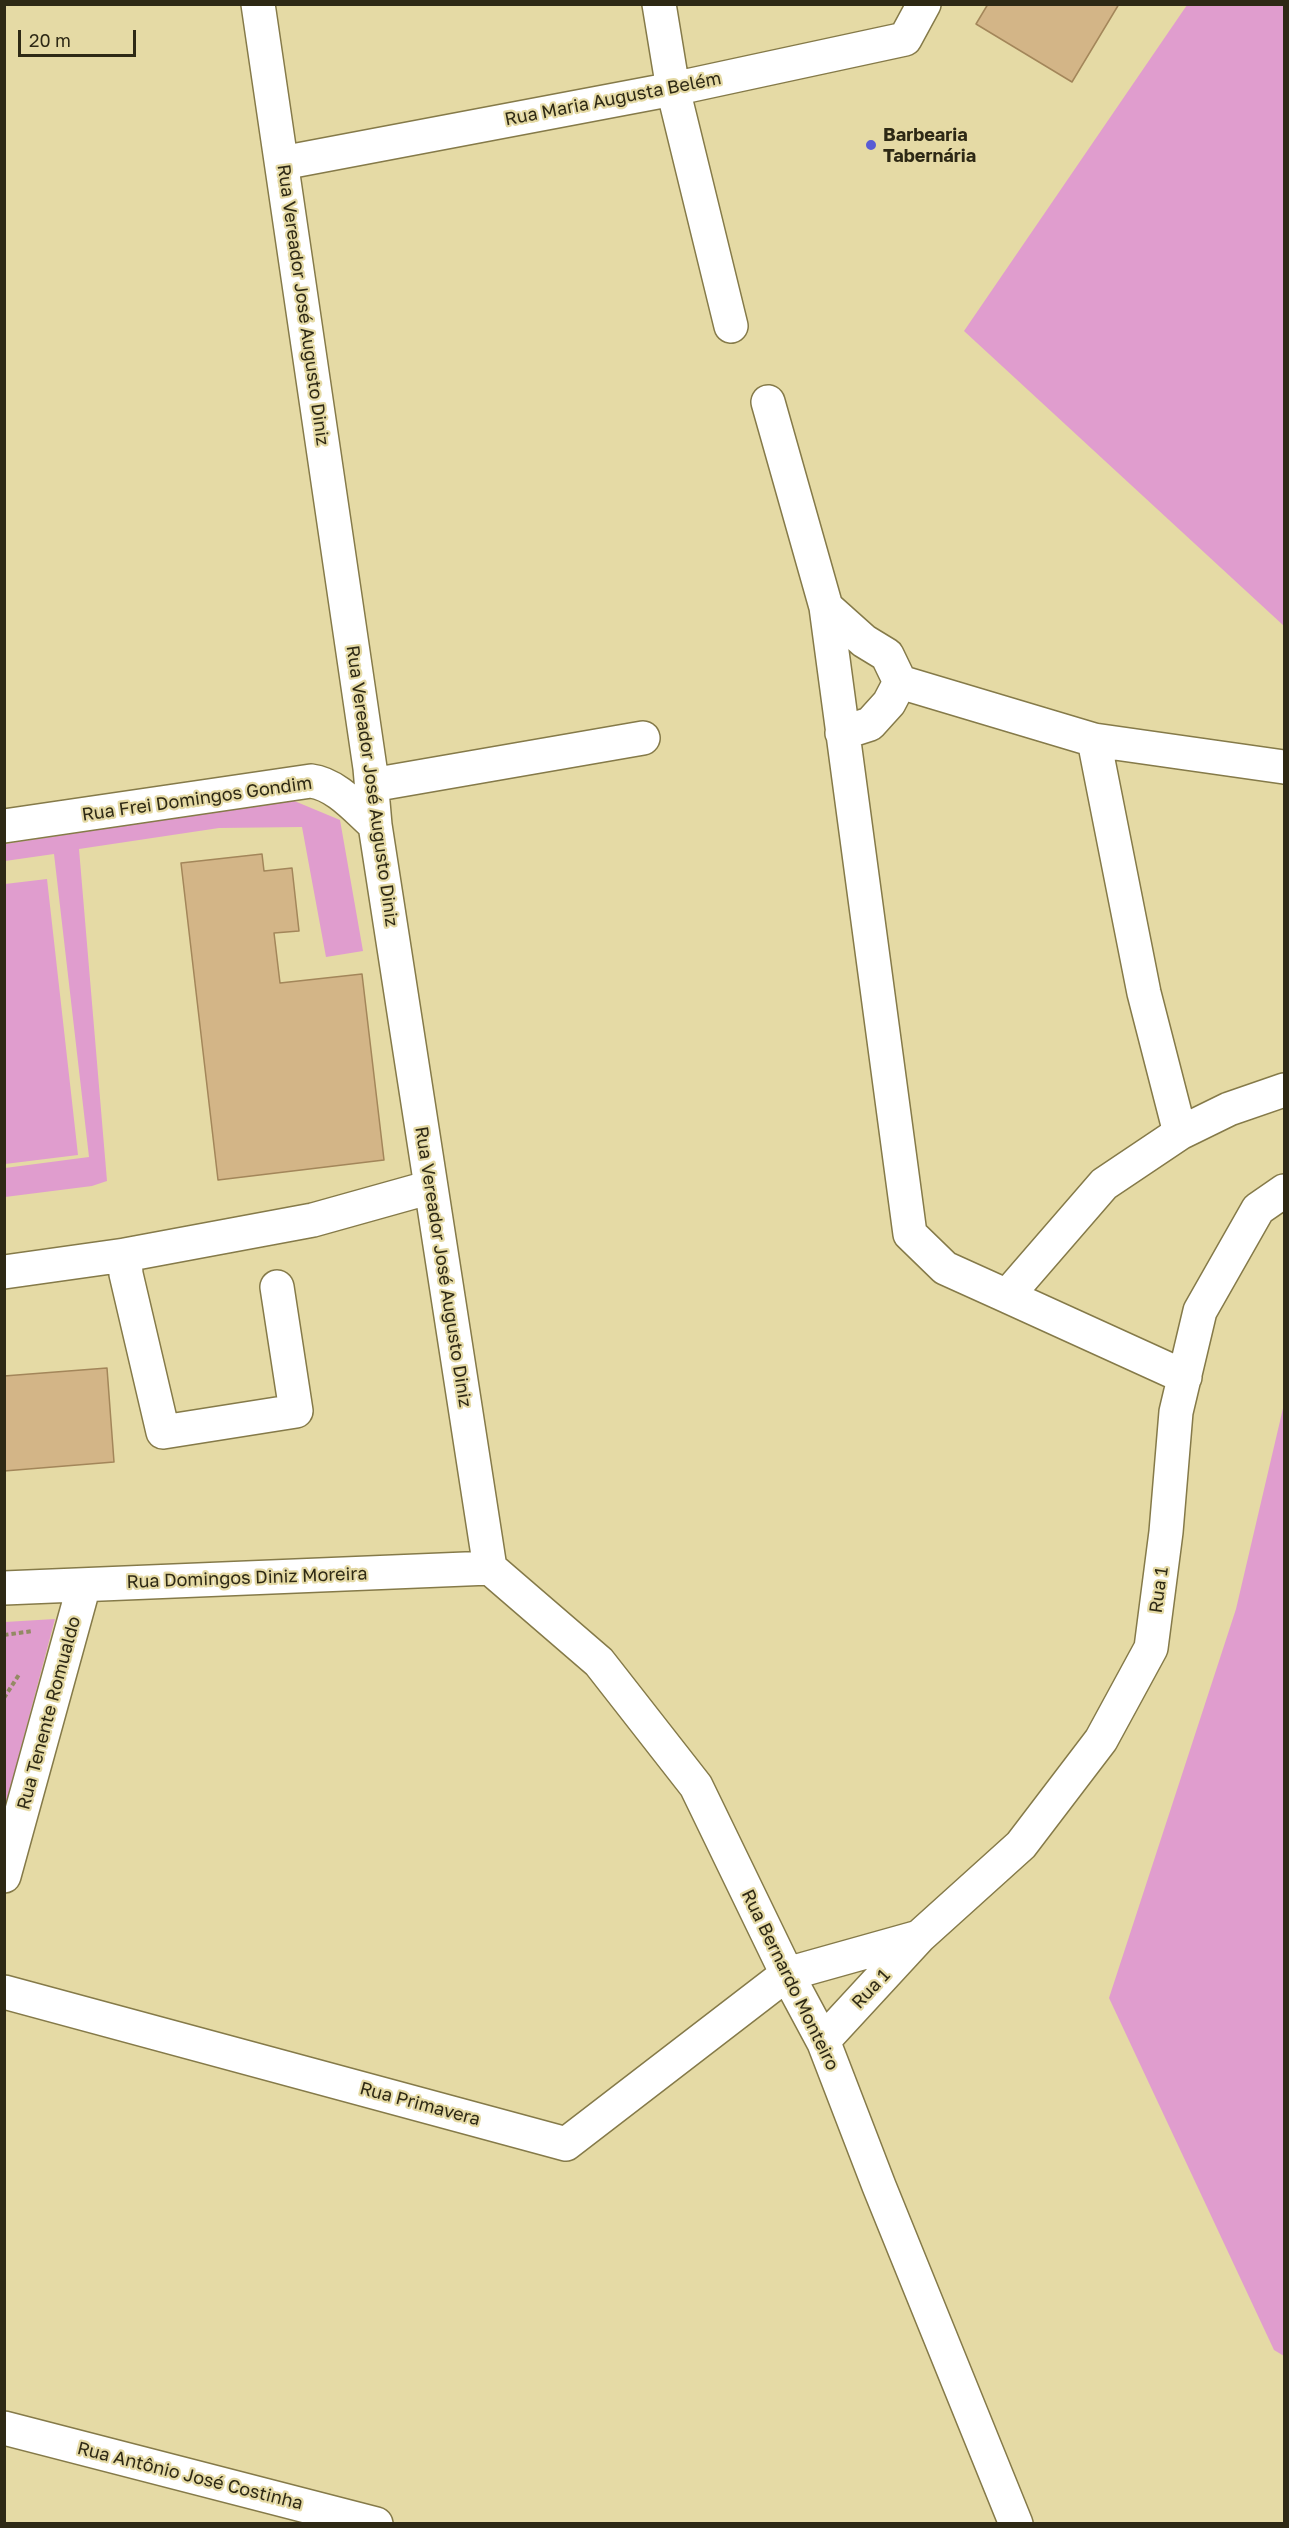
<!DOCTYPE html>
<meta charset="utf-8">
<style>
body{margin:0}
#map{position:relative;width:1289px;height:2528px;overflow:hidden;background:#e5daa5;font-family:"Golos Text",sans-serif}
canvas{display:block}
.frame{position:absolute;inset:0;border:6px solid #2e2915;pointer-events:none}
.scale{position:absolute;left:18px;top:30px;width:118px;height:27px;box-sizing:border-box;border:3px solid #2e2915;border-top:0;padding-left:8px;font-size:18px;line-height:21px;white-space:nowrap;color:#2e2915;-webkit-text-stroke:4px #e5daa5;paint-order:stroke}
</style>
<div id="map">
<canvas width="1289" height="2528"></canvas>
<div class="frame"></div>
<div class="scale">20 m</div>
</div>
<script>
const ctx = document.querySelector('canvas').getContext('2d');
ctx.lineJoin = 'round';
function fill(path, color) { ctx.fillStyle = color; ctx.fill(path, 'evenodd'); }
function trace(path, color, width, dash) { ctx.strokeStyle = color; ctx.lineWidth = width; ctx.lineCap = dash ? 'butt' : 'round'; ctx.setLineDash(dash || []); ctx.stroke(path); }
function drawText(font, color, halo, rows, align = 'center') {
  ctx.font = font + ' "Golos Text",sans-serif'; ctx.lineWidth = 4.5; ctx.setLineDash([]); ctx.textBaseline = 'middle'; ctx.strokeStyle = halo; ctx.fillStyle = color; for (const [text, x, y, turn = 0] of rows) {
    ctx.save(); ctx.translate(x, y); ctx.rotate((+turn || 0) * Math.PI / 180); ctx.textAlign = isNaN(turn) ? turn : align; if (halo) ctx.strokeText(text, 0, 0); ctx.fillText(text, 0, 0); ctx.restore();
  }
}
fill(new Path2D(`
 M1187,5H1284V626L964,331Z
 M292,800L340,820L363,951L326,957L302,827L219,828L79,849L107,1181L92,1186L5,1197V1168L89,1157L54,854L5,861V844Z
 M47,879L78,1155L5,1164V884Z
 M1284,1404V2356L1274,2350L1109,1998L1236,1609Z
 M55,1619L5,1808V1622Z`), '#e09dce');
const building = new Path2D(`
 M988,4H1119L1072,82L976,24Z
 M262,854L264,871L292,868L299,931L274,933L280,983L362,974L384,1160L218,1180L181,863Z
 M107,1368L114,1462L4,1471V1376Z`);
fill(building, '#d3b587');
trace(building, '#a3865a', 1.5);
const minor = new Path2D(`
 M258,4L370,768L375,825L490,1568
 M659,4L673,89L731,326
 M282,163L673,89L905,39L924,4
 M768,402L826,607L910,1234L945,1268L1007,1296L1104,1184L1180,1133L1229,1109L1284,1090
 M826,607L864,641L887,655L900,682L889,703L870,724L842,733
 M900,682L1094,740L1284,767
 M1094,740L1144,993L1180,1133
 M372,785L643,738
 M4,826L311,781C336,784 357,809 375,825
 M4,1272L125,1255
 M277,1287L296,1411L163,1432L126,1274L125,1255L313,1220L431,1187
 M1007,1296L1185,1377
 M490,1568L599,1662L696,1786L787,1974L824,2043L879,2186L1016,2524
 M4,1588L490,1568
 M4,1876L84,1585
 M4,1992L566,2144L787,1974L919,1937
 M823,2041L919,1937L1021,1845L1101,1740L1151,1648L1166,1532L1176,1412L1200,1311L1258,1209L1284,1191
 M4,2428L376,2524`);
trace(minor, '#857a49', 36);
trace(new Path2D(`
 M4,1635L33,1631
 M4,1698L20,1673`), '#938a64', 4, [4.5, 3]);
trace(minor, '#fff', 33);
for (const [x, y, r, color] of [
 [871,145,6,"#595cd4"]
]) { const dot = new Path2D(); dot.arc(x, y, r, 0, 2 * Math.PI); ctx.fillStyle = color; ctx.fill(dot); trace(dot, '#e5daa5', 2); }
drawText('18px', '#2e2915', '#e5daa5', [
 ["Rua Maria Augusta Belém",613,99,-11],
 ["Rua Vereador José Augusto Diniz",303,305,82],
 ["Rua Vereador José Augusto Diniz",372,786,82],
 ["Rua Frei Domingos Gondim",197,799,-8],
 ["Rua Vereador José Augusto Diniz",443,1267,81],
 ["Rua Domingos Diniz Moreira",247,1578,-2],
 ["Rua 1",1159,1590,-82],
 ["Rua Tenente Romualdo",49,1713,-75],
 ["Rua Bernardo Monteiro",790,1980,64],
 ["Rua 1",871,1989,-47],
 ["Rua Primavera",420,2104,15],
 ["Rua Antônio José Costinha",190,2476,14]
]);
drawText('bold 18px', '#2e2915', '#e5daa5', [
 ["Barbearia",883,135],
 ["Tabernária",883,156]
], 'left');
</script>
